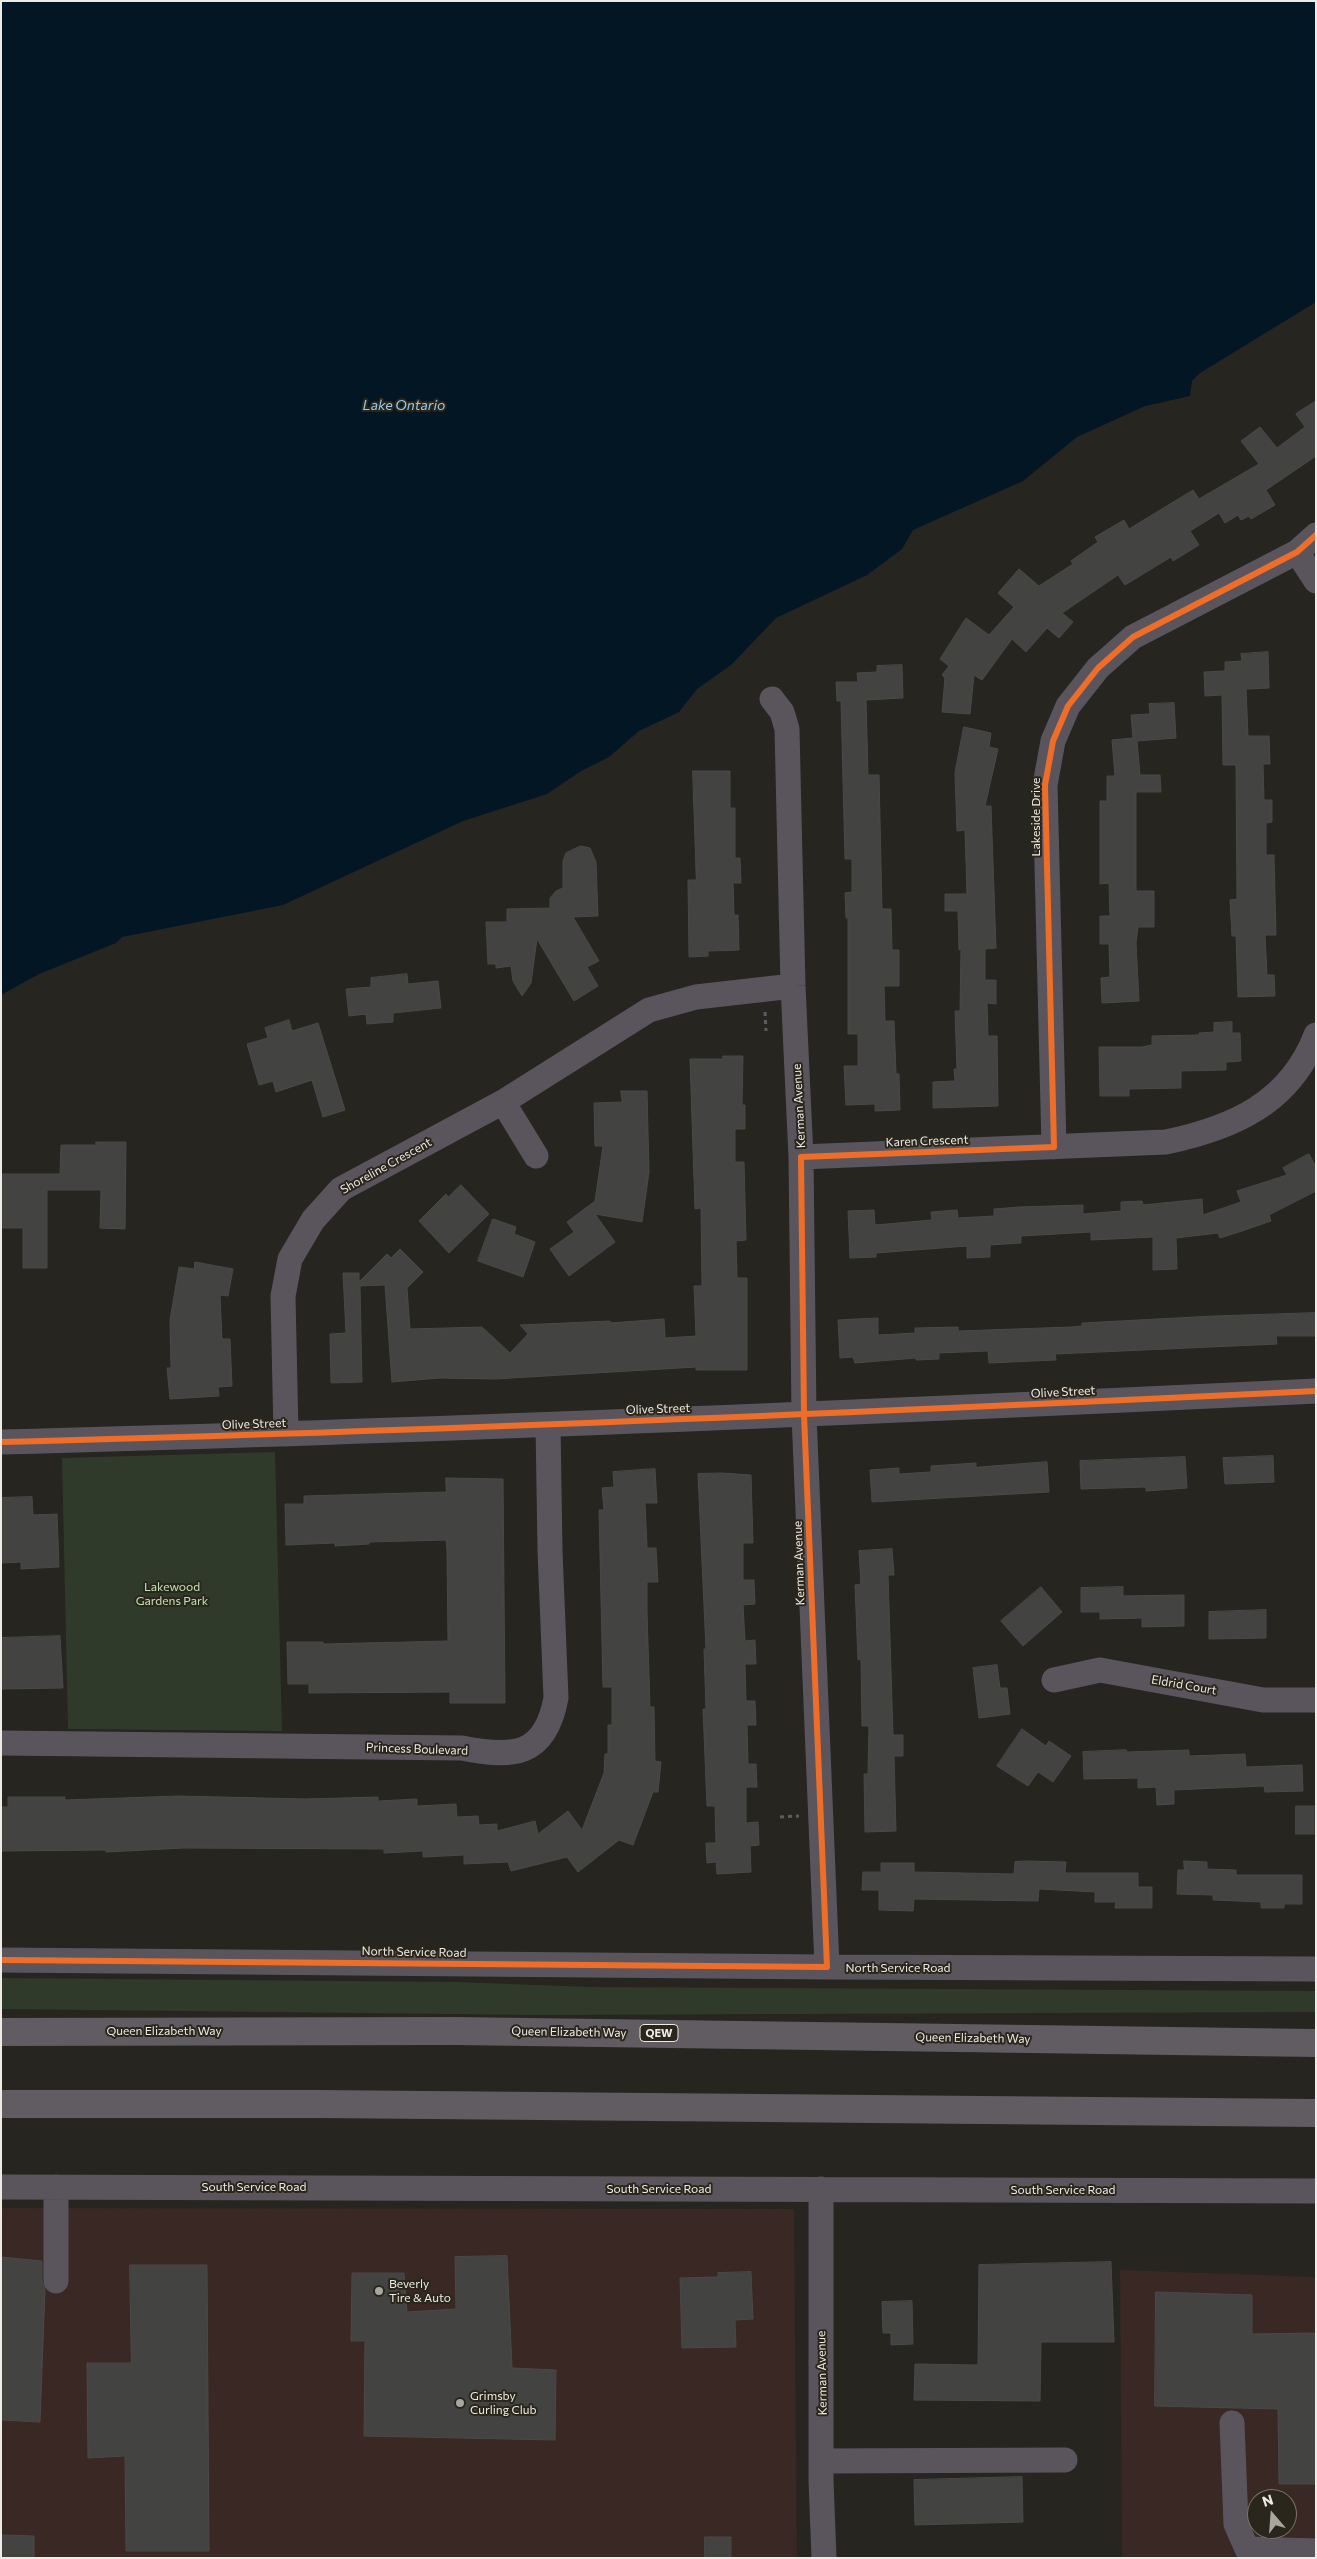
<!DOCTYPE html>
<style>
body{margin:0}
#map{position:relative;width:1317px;height:2559px;overflow:hidden;background:#262520;font-family:Commissioner,sans-serif}
canvas{display:block}
.frame{position:absolute;inset:0;border:2px solid #edebe4;pointer-events:none}
.north{position:absolute;left:1247px;top:2489px;width:50px;height:50px;box-sizing:border-box;background:#2a261c;border:1px solid #78756c;border-radius:50%;rotate:342deg;font-size:14px;font-weight:700;line-height:20px;text-align:center;color:#edebe4}
.north::after{content:'';display:block;margin:auto;width:18px;height:22px;background:#a7a69f;clip-path:polygon(50% 0,100% 100%,50% 72%,0 100%)}
</style>
<div id="map">
<canvas width="1317" height="2559"></canvas>
<div class="frame"></div>
<div class="north">N</div>
</div>
<script>
const ctx = document.querySelector('canvas').getContext('2d');
ctx.lineJoin = 'round';
function fill(path, color) { ctx.fillStyle = color; ctx.fill(path, 'evenodd'); }
function trace(path, color, width, dash) { ctx.strokeStyle = color; ctx.lineWidth = width; ctx.lineCap = dash ? 'butt' : 'round'; ctx.setLineDash(dash || []); ctx.stroke(path); }
function drawText(font, color, halo, rows, align = 'center') {
  ctx.font = font + ' Commissioner,sans-serif'; ctx.lineWidth = 4; ctx.setLineDash([]); ctx.textBaseline = 'middle'; ctx.strokeStyle = halo; ctx.fillStyle = color; for (const [text, x, y, turn = 0] of rows) {
    ctx.save(); ctx.translate(x, y); ctx.rotate((+turn || 0) * Math.PI / 180); ctx.textAlign = isNaN(turn) ? turn : align; if (halo) ctx.strokeText(text, 0, 0); ctx.fillText(text, 0, 0); ctx.restore();
  }
}
fill(new Path2D(`
 M1,2208L794,2209L797,2558H1Z
 M1120,2270L1316,2277V2558H1122ZM1257,2499H1287V2529H1257Z`), '#392824');
fill(new Path2D(`
 M275,1452L282,1731L68,1729L62,1458Z
 M1,1978L456,1982L590,1987L1316,1991V2012L537,2015L1,2009Z`), '#303a2b');
fill(new Path2D(`
 M1,1H1316V302L1200,373L1192,381L1190,396L1145,406L1077,437L1023,481L913,530L902,549L867,575L776,618L731,665L697,689L679,712L639,731L609,757L581,771L547,794L463,821L283,905L122,937L116,943L39,974L1,995Z`), '#031623');
const building = new Path2D(`
 M1316,401V456L1266,490L1275,505L1251,519L1249,516L1241,520L1238,515L1225,523L1219,513L1190,531L1199,545L1173,561L1171,557L1125,585L1118,575L1062,613L1073,622L1059,638L1047,628L1026,652L1012,639L982,680L974,675L970,714L942,712L945,678L942,675L949,666L940,659L966,618L989,635L1014,607L998,593L1019,569L1039,586L1073,564L1071,561L1098,542L1095,537L1124,520L1129,529L1193,490L1199,499L1259,464L1241,441L1260,427L1277,448L1305,427L1296,414Z
 M1268,652L1269,688L1246,689L1248,736H1269L1270,764H1263L1264,800H1272V822L1266,823V855H1274L1276,935H1265L1267,975H1274L1275,996L1238,997L1236,936H1232L1230,900L1237,899L1236,765H1223L1222,695L1205,696L1204,672L1225,671V662L1242,661L1241,654Z
 M902,665L903,698L866,700L868,775H879L882,909H891L892,950H899V986H884L885,1021H894L896,1074H899L900,1110L875,1111V1104L846,1105L844,1066H858V1034H848V918H846L845,893L852,892V859H845L841,701H837L836,682H858L857,673L877,672V666Z
 M1174,703L1176,738L1137,741L1140,775H1160L1161,792H1136V891H1154V927H1138L1136,943L1139,1001L1102,1003L1101,978L1110,977L1109,944H1100V916H1110L1109,883L1100,884V801H1107V776H1115L1112,740L1133,738L1131,715L1150,714L1149,704Z
 M964,727L991,733L989,747L998,749L985,806H991L996,948L985,949V980H996V1004L987,1003L988,1036H997L998,1106L933,1108V1082L955,1081L954,1069H957L955,1011H960L961,949L959,950L958,911H945V894H967L965,830L957,831L955,773Z
 M693,771H730V808H735V858H740L741,883H733L734,915H738L739,950L708,951V956L689,957L688,880H696Z
 M581,846L590,848L596,862L598,916L573,917L599,961L587,967L598,986L574,1001L537,939L531,983L522,996L513,981L511,966L496,968V964H488L486,922H507V909L550,908V898L556,891L563,888V861L566,853Z
 M407,974L408,984L438,981L441,1008L393,1013V1022L367,1024L366,1014L349,1016L346,989L371,987V978Z
 M289,1020L292,1031L318,1023L345,1110L323,1117L312,1080L276,1092L273,1081L259,1085L247,1044L268,1038L265,1028Z
 M1232,1022V1033H1240L1241,1061L1226,1062V1070L1181,1071V1088L1129,1089V1096H1100L1099,1047H1142L1152,1045V1036L1199,1035V1033L1214,1032V1023Z
 M723,1056H743L742,1105H745V1129H735V1162H744L746,1240L736,1241L737,1278H747V1370H696V1367L495,1379L440,1378L392,1382L385,1285L360,1286L362,1382L331,1383L330,1334L346,1333L343,1273H359V1282L387,1254L391,1258L400,1249L423,1272L407,1288L410,1329L482,1327L510,1353L528,1334L520,1325L610,1321V1323L664,1319L665,1338L696,1336L694,1286H702L701,1208L695,1209L690,1059H723Z
 M621,1091H647L649,1172L642,1222L595,1214L615,1242L569,1276L550,1249L574,1232L567,1222L595,1201L603,1146H595L594,1103L622,1102Z
 M96,1142H126L125,1229L100,1228L101,1190H47V1268H23V1228H1V1174H60L61,1145H96Z
 M1309,1154L1316,1167V1191L1269,1215L1271,1221L1242,1231L1220,1238L1218,1233L1176,1238L1177,1269L1153,1270V1237L1091,1240V1232L1021,1236V1243L990,1245V1257L967,1258V1246L876,1253V1257L850,1258L848,1211L874,1210L875,1225L932,1220L931,1212L957,1210L958,1218L994,1216V1209L1019,1207L1083,1205V1214L1121,1211V1202L1142,1201L1143,1205L1202,1199L1203,1215L1241,1202L1237,1191L1287,1175L1283,1168Z
 M461,1185L489,1214L449,1253L419,1221L446,1194L448,1197Z
 M493,1219L516,1227L514,1234L535,1242L523,1277L478,1261Z
 M195,1262L233,1269L228,1296L220,1295L222,1339H230L232,1386L218,1387L219,1396L170,1399L167,1368H171L170,1320L179,1267L194,1269Z
 M1316,1313V1336H1276L1277,1344L1055,1354L1056,1360L989,1363L988,1351L939,1353V1359L916,1360V1358L855,1363L853,1357L840,1358L838,1320L878,1318V1335L915,1333V1328L958,1327V1331L1071,1327L1082,1326V1323L1214,1316Z
 M1273,1456L1274,1482L1225,1484L1223,1458Z
 M1185,1457L1187,1488L1146,1491V1487L1081,1489L1080,1461Z
 M1047,1462L1049,1492L872,1502L870,1470L899,1468V1474L931,1472V1466L976,1463V1467Z
 M655,1469L657,1503H645L647,1548H656L658,1582H647V1612L650,1707H654L655,1761L661,1762L658,1792H653L633,1845L619,1840L578,1872L567,1857L511,1871L508,1862L464,1864V1855L423,1857V1851L384,1853V1849L184,1848L106,1852V1850L1,1851V1807H8V1797H65V1800L178,1796L305,1799L378,1797V1801L417,1799V1806L456,1804L457,1817L478,1816L479,1825L497,1824V1831L535,1821L538,1834L568,1811L582,1830L604,1773L605,1754H608V1725H612V1687H603L599,1510H604L602,1488L614,1487L613,1472Z
 M722,1473L751,1475L753,1543H743V1580H754L755,1604L743,1605L745,1641L755,1640L756,1664H745L746,1701H755L756,1725H747L748,1764H756L757,1787H746V1823L758,1822L759,1845L750,1846L751,1872L717,1874L716,1862L707,1863L706,1843H716L715,1806H707L703,1709H706L704,1649H706L698,1474Z
 M446,1478L503,1479L505,1703H450V1692L309,1693V1684H288L287,1642H323V1644L448,1641L447,1550L446,1540L369,1542V1544L335,1546V1543L286,1545L285,1504H304V1496L446,1492Z
 M32,1497L33,1515L57,1514L59,1567L21,1569V1562L1,1563V1498Z
 M892,1549L894,1575H888L893,1735H903V1756H894L896,1831L865,1832L864,1774H868L869,1726H862L861,1659L858,1660L855,1585L861,1584L859,1551Z
 M1041,1587L1062,1612L1023,1646L1001,1621Z
 M1123,1587V1596L1184,1595V1626L1142,1627V1618L1100,1619V1612H1081V1588Z
 M1266,1610V1638L1209,1639V1612Z
 M60,1636L63,1688L1,1689V1638Z
 M997,1665L1000,1688H1007L1010,1714L979,1718L973,1668Z
 M1022,1729L1046,1746L1049,1741L1071,1756L1053,1782L1038,1772L1028,1786L997,1766Z
 M1126,1750L1127,1752L1189,1750V1756L1245,1754L1246,1767L1302,1765L1303,1791L1265,1792L1264,1786L1174,1790V1804L1157,1805L1156,1787L1138,1788V1778L1084,1779L1083,1752Z
 M1296,1806H1314V1834H1296Z
 M1028,1861L1066,1862L1065,1873H1138V1887H1152V1908H1115L1116,1902H1095V1892L1039,1889L1038,1901L914,1899L913,1911L879,1910V1890H862L863,1872H881V1863H914V1872L1014,1874L1015,1862Z
 M1184,1861L1207,1862V1869L1236,1870V1875H1302V1904H1284V1908H1261V1902L1213,1900V1895L1177,1894L1178,1870H1184Z
 M507,2256L512,2368L556,2370L555,2440L364,2436L365,2341H351L352,2273H404L407,2312L456,2309L455,2257Z
 M1,2257L42,2261V2281L45,2290L40,2422L1,2420Z
 M1111,2262L1114,2342H1041L1040,2401L914,2400L915,2364L978,2365L979,2265Z
 M130,2265H207L209,2551H126L125,2456L88,2458L87,2363H131Z
 M751,2272L753,2319L735,2320L736,2347L682,2348L680,2278L718,2277V2273Z
 M1156,2292L1252,2295V2334L1316,2333V2484H1279L1278,2409L1155,2406Z
 M912,2301L913,2344L891,2345V2333H883L882,2302Z
 M1022,2477L1023,2522L915,2525L914,2480Z
 M1,2535L34,2536V2558H1Z
 M705,2537H731V2558H705Z`);
fill(building, '#434341');
trace(building, '#4a4949', 1);
trace(new Path2D(`
 M765,1012L766,1031
 M780,1817L799,1816`), '#5f5b5f', 3, [4, 4]);
trace(new Path2D(`
 M1297,552L1316,581
 M772,699L782,712L787,729L793,986L801,1157L804,1415L827,1967
 M503,1102L536,1156
 M1054,1147L1045,785L1053,741L1068,706L1098,668L1133,637L1297,552L1316,535
 M801,1157L1166,1142C1233,1128 1290,1103 1316,1035
 M286,1434L283,1296L290,1259L313,1220L341,1189L503,1102L649,1010L696,997L793,986
 M1,1442C440,1431 878,1412 1316,1391
 M1054,1680L1100,1670L1263,1700H1316
 M1,1743L462,1748C513,1758 545,1757 556,1698L550,1551L548,1425
 M1,1960L827,1967L1316,1969
 M1,2187L1316,2191
 M56,2187V2281
 M821,2189V2480L824,2558
 M1232,2423L1236,2524L1247,2549L1316,2551
 M822,2461L1065,2460`), '#5a555d', 25);
trace(new Path2D(`
 M1,2032L455,2031L1316,2043
 M1,2104H319L1316,2113`), '#615b62', 28);
trace(new Path2D(`
 M1,1442C440,1431 878,1412 1316,1391
 M1,1960L827,1967L804,1415L801,1157L1054,1147L1045,785L1053,741L1068,706L1098,668L1133,637L1297,552L1316,535`), '#ee6e29', 6);
for (const [x, y, r, color] of [
 [379,2291,5,"#a7a69f"],
 [460,2403,5,"#a7a69f"]
]) { const dot = new Path2D(); dot.arc(x, y, r, 0, 2 * Math.PI); ctx.fillStyle = color; ctx.fill(dot); trace(dot, '#2a261c', 2); }
for (const [x, y, w] of [
 [659,2033,38]
]) { const box = new Path2D(); box.roundRect(x - w / 2, y - 8.5, w, 17, 4); ctx.fillStyle = '#2a261c'; ctx.fill(box); trace(box, '#edebe4', 1); }
drawText('bold 11px', '#edebe4', null, [
 ["QEW",659,2033]
]);
drawText('12px', '#edebe4', '#2a261c', [
 ["Lakeside Drive",1036,817,-90],
 ["Kerman Avenue",799,1106,-93],
 ["Karen Crescent",927,1141,-2],
 ["Shoreline Crescent",386,1166,-29],
 ["Olive Street",1063,1392,-3],
 ["Olive Street",658,1409,-2],
 ["Olive Street",254,1424,-2],
 ["Kerman Avenue",799,1563,-92],
 ["Eldrid Court",1184,1685,10],
 ["Princess Boulevard",417,1749,2],
 ["North Service Road",414,1952,1],
 ["North Service Road",898,1968],
 ["Queen Elizabeth Way",164,2031],
 ["Queen Elizabeth Way",569,2032,1],
 ["Queen Elizabeth Way",973,2038,1],
 ["South Service Road",254,2187],
 ["South Service Road",659,2189],
 ["South Service Road",1063,2190],
 ["Kerman Avenue",822,2373,-91]
]);
drawText('12px', '#c0e4b4', '#2a261c', [
 ["Lakewood",172,1587],
 ["Gardens Park",172,1601]
]);
drawText('12px', '#edebe4', '#2a261c', [
 ["Beverly",389,2284],
 ["Tire & Auto",389,2298],
 ["Grimsby",470,2396],
 ["Curling Club",470,2410]
], 'left');
drawText('italic 14px', '#92caec', '#2a261c', [
 ["Lake Ontario",404,405]
]);
</script>
